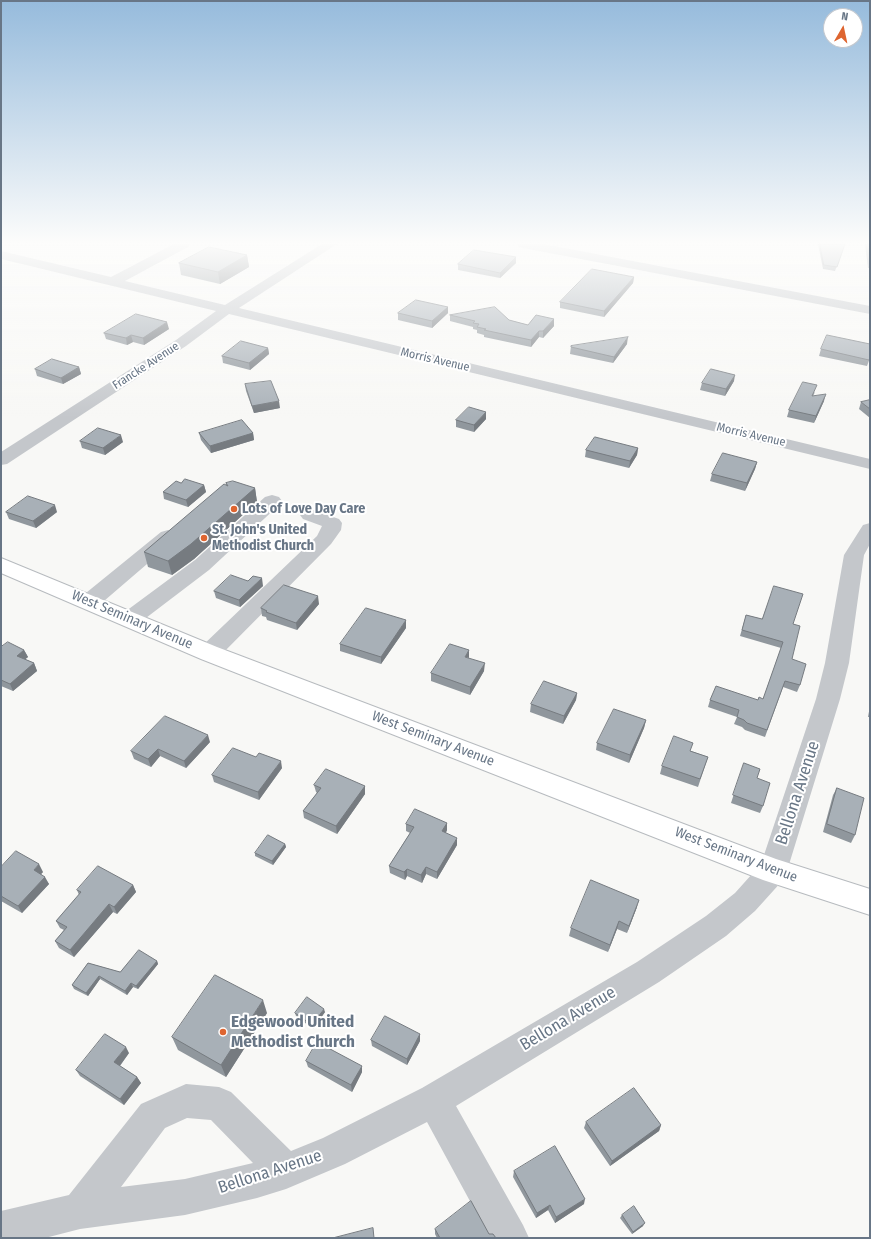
<!DOCTYPE html>
<style>
body{margin:0}
#map{position:relative;width:871px;height:1239px;overflow:hidden;background:#f8f8f6;font-family:"Fira Sans Condensed",sans-serif}
canvas{display:block}
.frame{position:absolute;inset:0;border:2px solid #687686;pointer-events:none}
.north{position:absolute;left:823px;top:8px;width:40px;height:40px;box-sizing:border-box;background:#fff;border:1px solid #c3c8cf;border-radius:50%;rotate:9deg;font-size:11px;font-weight:700;line-height:16px;text-align:center;color:#687686}
.north::after{content:'';display:block;margin:auto;width:14px;height:18px;background:#de6530;clip-path:polygon(50% 0,100% 100%,50% 72%,0 100%)}
</style>
<div id="map">
<canvas width="871" height="1239"></canvas>
<div class="frame"></div>
<div class="north">N</div>
</div>
<script>
const ctx = document.querySelector('canvas').getContext('2d');
ctx.lineJoin = 'round';
function trace(path, color, width, dash) { ctx.strokeStyle = color; ctx.lineWidth = width; ctx.lineCap = dash ? 'butt' : 'round'; ctx.setLineDash(dash || []); ctx.stroke(path); }
function fill(path, color) { ctx.fillStyle = color; ctx.fill(path, 'evenodd'); }
function drawText(font, color, halo, rows, align = 'center') {
  ctx.font = font + ' "Fira Sans Condensed",sans-serif'; ctx.lineWidth = 4; ctx.setLineDash([]); ctx.textBaseline = 'middle'; ctx.strokeStyle = halo; ctx.fillStyle = color; for (const [text, x, y, turn = 0] of rows) {
    ctx.save(); ctx.translate(x, y); ctx.rotate((+turn || 0) * Math.PI / 180); ctx.textAlign = isNaN(turn) ? turn : align; if (halo) ctx.strokeText(text, 0, 0); ctx.fillText(text, 0, 0); ctx.restore();
  }
}
const major = new Path2D(`
 M1,558L217,647L776,859L870,889V915L763,880L201,659L1,573Z`);
trace(major, '#b7bbbf', 2);
fill(new Path2D(`
 M174,244H190L188,247L125,281L225,305L322,244H337L239,308L870,459V469L229,314L186,346L7,464L1,465V452L176,340L216,311L1,259V251L111,277Z
 M517,244H543L870,306V314L523,248L519,247Z
 M272,495L279,497L282,501L279,505L209,570L138,624L130,626L122,624L119,619L122,614L195,560L265,497Z
 M310,509L339,519L342,523L341,530L331,544L217,659L209,661L201,659L198,653L201,647L317,536L322,526L303,519L300,515L303,511Z
 M870,523V544L864,555L849,663L840,699L787,871L783,880L755,911L726,936L659,982L456,1106L523,1225L529,1238H490L427,1122L345,1164L286,1189L257,1198L185,1215L80,1229L45,1238H1V1211L69,1195L141,1104L186,1084L219,1087L231,1092L291,1151L323,1138L422,1088L637,962L706,916L735,893L761,864L816,699L825,663L844,555L863,525ZM187,1118L211,1120L253,1163L185,1179L121,1187L165,1128Z
 M168,530L175,532L178,536L175,540L97,607L89,609L81,607L78,602L81,597L161,532Z`), '#c4c7cb');
fill(major, '#fff');
fill(new Path2D(`
 M818,244H845L835,271L823,269Z
 M865,244H870V268H868Z
 M247,255L249,267L220,284L181,275L179,263Z
 M516,263L500,278L458,270V264Z
 M634,277L633,283L604,317L560,308V302Z
 M448,307V313L432,328L398,320V313Z
 M450,315L509,320L528,325L554,326L543,338L539,337L531,347L484,337V335L477,333V330L473,329V327L450,321Z
 M169,329L144,345L133,342L127,345L106,339L104,333Z
 M627,344L613,363L570,354L571,346Z
 M268,348L269,354L250,370L223,363L222,356Z
 M821,349L870,358L867,366L819,356Z
 M79,367L81,374L63,384L37,376L35,369Z
 M734,381L725,396L700,390L702,383Z
 M245,384L280,408L254,413L246,391Z
 M815,392L813,396L824,401L814,423L787,417L789,410Z
 M870,400V418L859,409L861,402Z
 M486,419L474,432L456,427V420Z
 M199,433H253L254,440L211,453L201,440Z
 M80,441L123,442L105,455L82,448Z
 M638,448L637,455L629,468L585,457L586,450Z
 M757,462L755,469L745,491L710,481L712,474Z
 M181,483L204,485L206,492L188,507L164,499L163,492Z
 M226,483L255,488L257,502L194,559L172,575L148,567L144,552L226,485Z
 M6,512H57L36,528L9,519Z
 M248,581L263,586L240,607L216,598L214,591Z
 M319,604L297,630L267,620L266,617L262,616L261,608Z
 M746,615L762,619L793,624L792,659L800,685L797,692L783,687L765,737L745,730L742,727L734,724L737,717L708,707L710,700H758L763,699L781,648L740,636Z
 M406,628L381,664L340,651V644Z
 M1,647L24,650L28,657L25,659L34,663L37,671L13,691L1,686Z
 M468,658L484,671L470,695L431,681V673Z
 M577,693L576,700L563,724L530,712L531,704Z
 M870,706V717H868Z
 M646,720L644,728L629,763L596,750L597,743Z
 M210,742L186,768L160,756L151,767L134,759L131,751Z
 M691,751L708,757L698,787L660,774L662,766Z
 M744,763L757,778L763,806L760,813L731,803Z
 M282,768L259,800L214,782L212,775Z
 M314,785L365,786V794L337,834L304,818L303,811L317,793L316,792Z
 M837,788L855,835L851,843L823,832L833,795Z
 M447,823V830L446,833L457,845L437,879L426,874L422,883L407,876L405,880L390,873L389,866L410,833L406,831V824Z
 M285,844L286,847L273,865L255,856V853Z
 M1,867L43,872L41,874L49,884L22,913L1,901Z
 M133,885L136,892L117,914L113,912L74,957L59,948L55,941L64,930L60,928L56,921L79,895L77,890Z
 M637,907L627,933L617,929L608,952L569,936L571,928Z
 M157,961L158,964L138,989L133,987L127,995L100,979L88,996L74,989L72,985L88,963L120,972Z
 M325,1012L313,1029L296,1016L295,1013Z
 M267,1013L226,1077L178,1050L172,1037Z
 M420,1034V1041L407,1065L372,1046L371,1040Z
 M129,1053L120,1066L137,1077L141,1083L124,1105L80,1076L76,1070Z
 M306,1061L362,1072L352,1092L308,1067Z
 M586,1122L661,1125L659,1131L610,1166L584,1128Z
 M514,1171L584,1204L555,1223L548,1210L536,1218L513,1177Z
 M622,1215L643,1226L632,1234L620,1218Z
 M435,1229L489,1234L496,1238H437L435,1234Z`), '#90979d');
fill(new Path2D(`
 M247,255L249,267L220,284L218,272Z
 M516,257V263L500,278V273Z
 M634,277L633,283L604,317V311Z
 M448,307V313L432,328V321Z
 M554,319V326L543,338V331Z
 M167,322L169,329L144,345L143,338Z
 M539,331V337L531,347V340Z
 M131,335L133,342L127,345L126,338Z
 M628,337L627,344L613,363L614,357Z
 M268,348L269,354L250,370L249,363Z
 M79,367L81,374L63,384L61,378Z
 M735,375L734,381L725,396L726,389Z
 M826,394L824,401L814,423L816,416Z
 M279,401L280,408L254,413L252,406Z
 M486,412V419L474,432V425Z
 M253,433L254,440L211,453L210,446Z
 M121,435L123,442L105,455L103,448Z
 M638,448L637,455L629,468L630,461Z
 M757,462L755,469L745,491L747,483Z
 M204,485L206,492L188,507L186,500Z
 M255,488L257,502L194,559L172,575L168,561Z
 M55,505L57,512L36,528L33,521Z
 M262,578L263,586L240,607L239,600Z
 M318,596L319,604L297,630L296,623Z
 M406,620V628L381,664V657Z
 M24,650L28,657L21,663L17,656Z
 M469,650V658L465,657Z
 M34,663L37,671L13,691L10,684Z
 M485,663L484,671L470,695V687Z
 M577,693L576,700L563,724L564,716Z
 M646,720L644,728L629,763L630,755Z
 M208,735L210,742L186,768L184,761Z
 M158,749L160,756L151,767L148,759Z
 M281,761L282,768L259,800L258,792Z
 M365,786V794L337,834L336,826Z
 M447,823V830L442,839V831Z
 M457,838V845L437,879V872Z
 M285,844L286,847L273,865L272,861Z
 M39,864L43,872L37,878L34,870Z
 M426,867V874L422,883L421,875Z
 M407,869V876L405,880L404,872Z
 M45,877L49,884L22,913L18,906Z
 M133,885L136,892L117,914L114,907Z
 M639,900L637,907L627,933L629,926Z
 M109,904L113,912L74,957L70,950Z
 M619,921L617,929L608,952L610,945Z
 M157,961L158,964L138,989L136,986Z
 M99,976L100,979L88,996L86,993Z
 M131,983L133,987L127,995L125,991Z
 M263,1000L267,1013L226,1077L221,1065Z
 M324,1009L325,1012L313,1029L312,1025Z
 M420,1034V1041L407,1065V1059Z
 M126,1047L129,1053L118,1068L114,1062Z
 M362,1066V1072L352,1092L351,1085Z
 M137,1077L141,1083L124,1105L120,1099Z
 M661,1125L659,1131L610,1166L612,1161Z
 M585,1199L584,1204L555,1223L556,1217Z
 M550,1205L548,1210L536,1218L537,1213Z
 M645,1223L643,1226L632,1234L633,1232Z`), '#767b80');
const building = new Path2D(`
 M820,244H845L837,267L824,265Z
 M868,244H870V260Z
 M209,247L247,255L218,272L179,263Z
 M474,250L516,257L500,273L458,264Z
 M592,269L634,277L604,311L560,302Z
 M416,300L448,307L432,321L398,313Z
 M495,307L509,320L528,325L536,315L554,319L543,331H539L531,340L484,330L486,329L477,327L479,324L473,323L475,321L450,315Z
 M136,314L167,322L143,338L131,335L126,338L104,333Z
 M827,335L870,344V358L869,360L821,349Z
 M628,337L614,357L571,347V346Z
 M241,341L268,348L249,363L222,356Z
 M52,359L79,367L61,378L35,369Z
 M711,369L735,375L726,389L702,383Z
 M271,381L279,401L252,406L245,384Z
 M803,382L817,385L812,396L826,394L816,416L789,410Z
 M870,400V409L861,402Z
 M469,407L486,412L474,425L456,420Z
 M242,420L253,433L210,446L199,433Z
 M98,428L121,435L103,448L80,441Z
 M595,437L638,448L630,461L586,450Z
 M723,453L757,462L747,483L712,474Z
 M185,479L204,485L186,500L163,492L176,481L181,483Z
 M233,481L255,488L191,544L168,561L144,552L224,484L228,486L226,483Z
 M28,496L55,505L33,521L6,512Z
 M231,575L248,581L253,576L262,578L239,600L214,591Z
 M284,585L318,596L296,623L266,612L267,611L261,608Z
 M774,586L803,594L793,624L800,626L792,659L806,664L800,685L785,681L767,730L747,723L744,720L737,717L739,710L710,700L716,686L758,700L759,697L763,699L783,642L742,630L746,615L762,619Z
 M366,608L406,620L381,657L340,644Z
 M8,642L24,650L17,656L34,663L10,684L1,680V647Z
 M450,644L469,650L465,657L485,663L470,687L431,673Z
 M544,681L577,693L564,716L531,704Z
 M614,709L646,720L630,755L597,743Z
 M165,716L208,735L184,761L158,749L148,759L131,751Z
 M674,736L693,743L690,751L708,757L700,779L662,766Z
 M233,748L256,757L259,753L281,761L258,792L212,775Z
 M744,763L760,769L757,778L770,783L763,806L733,795Z
 M326,769L365,786L336,826L303,811L321,788L314,785Z
 M837,788L864,798L855,835L827,824Z
 M415,809L447,823L442,831L457,838L437,872L426,867L421,875L407,869L404,872L389,866L414,827L406,824Z
 M268,835L285,844L272,861L255,853Z
 M16,851L39,864L34,870L45,877L18,906L1,896V867Z
 M98,866L133,885L114,907L109,904L70,950L55,941L67,927L56,921L81,892L77,890Z
 M591,880L639,900L629,926L619,921L610,945L571,928Z
 M139,950L157,961L136,986L131,983L125,991L99,976L86,993L72,985L88,963L120,972Z
 M215,975L263,1000L221,1065L172,1037Z
 M307,997L324,1009L312,1025L295,1013Z
 M385,1016L420,1034L407,1059L371,1040Z
 M105,1034L126,1047L114,1062L137,1077L120,1099L76,1070Z
 M317,1042L362,1066L351,1085L306,1061Z
 M634,1088L661,1125L612,1161L586,1122Z
 M555,1146L585,1199L556,1217L550,1205L537,1213L514,1171Z
 M471,1201L489,1234H493L496,1238H440L435,1229Z
 M634,1206L645,1223L633,1232L622,1215Z
 M373,1228L374,1238H333Z`);
fill(building, '#a8b0b7');
trace(building, '#767b80', 1);
const sky = ctx.createLinearGradient(0, 0, 0, 418);
sky.addColorStop(0, '#96bbdc');
sky.addColorStop(0.58, '#fcfcfb');
sky.addColorStop(1, '#fcfcfb00');
ctx.fillStyle = sky;
ctx.fillRect(0, 0, 871, 418);
for (const [x, y, r, color] of [
 [234,509,4,"#de6530"],
 [204,538,4,"#de6530"],
 [223,1032,4,"#de6530"]
]) { const dot = new Path2D(); dot.arc(x, y, r, 0, 2 * Math.PI); ctx.fillStyle = color; ctx.fill(dot); trace(dot, '#fff', 1.5); }
drawText('12px', '#687686', '#fff', [
 ["Morris Avenue",435,360,13],
 ["Francke Avenue",146,366,-33],
 ["Morris Avenue",751,435,13]
]);
drawText('bold 14px', '#687686', '#fff', [
 ["Lots of Love Day Care",242,509],
 ["St. John's United",212,530],
 ["Methodist Church",212,546]
], 'left');
drawText('14px', '#687686', '#fff', [
 ["West Seminary Avenue",132,620,23],
 ["West Seminary Avenue",433,739,21],
 ["West Seminary Avenue",736,855,21]
]);
drawText('17px', '#687686', '#fff', [
 ["Bellona Avenue",798,793,-72],
 ["Bellona Avenue",568,1019,-31],
 ["Bellona Avenue",270,1172,-18]
]);
drawText('bold 17px', '#687686', '#fff', [
 ["Edgewood United",231,1022],
 ["Methodist Church",231,1042]
], 'left');
</script>
